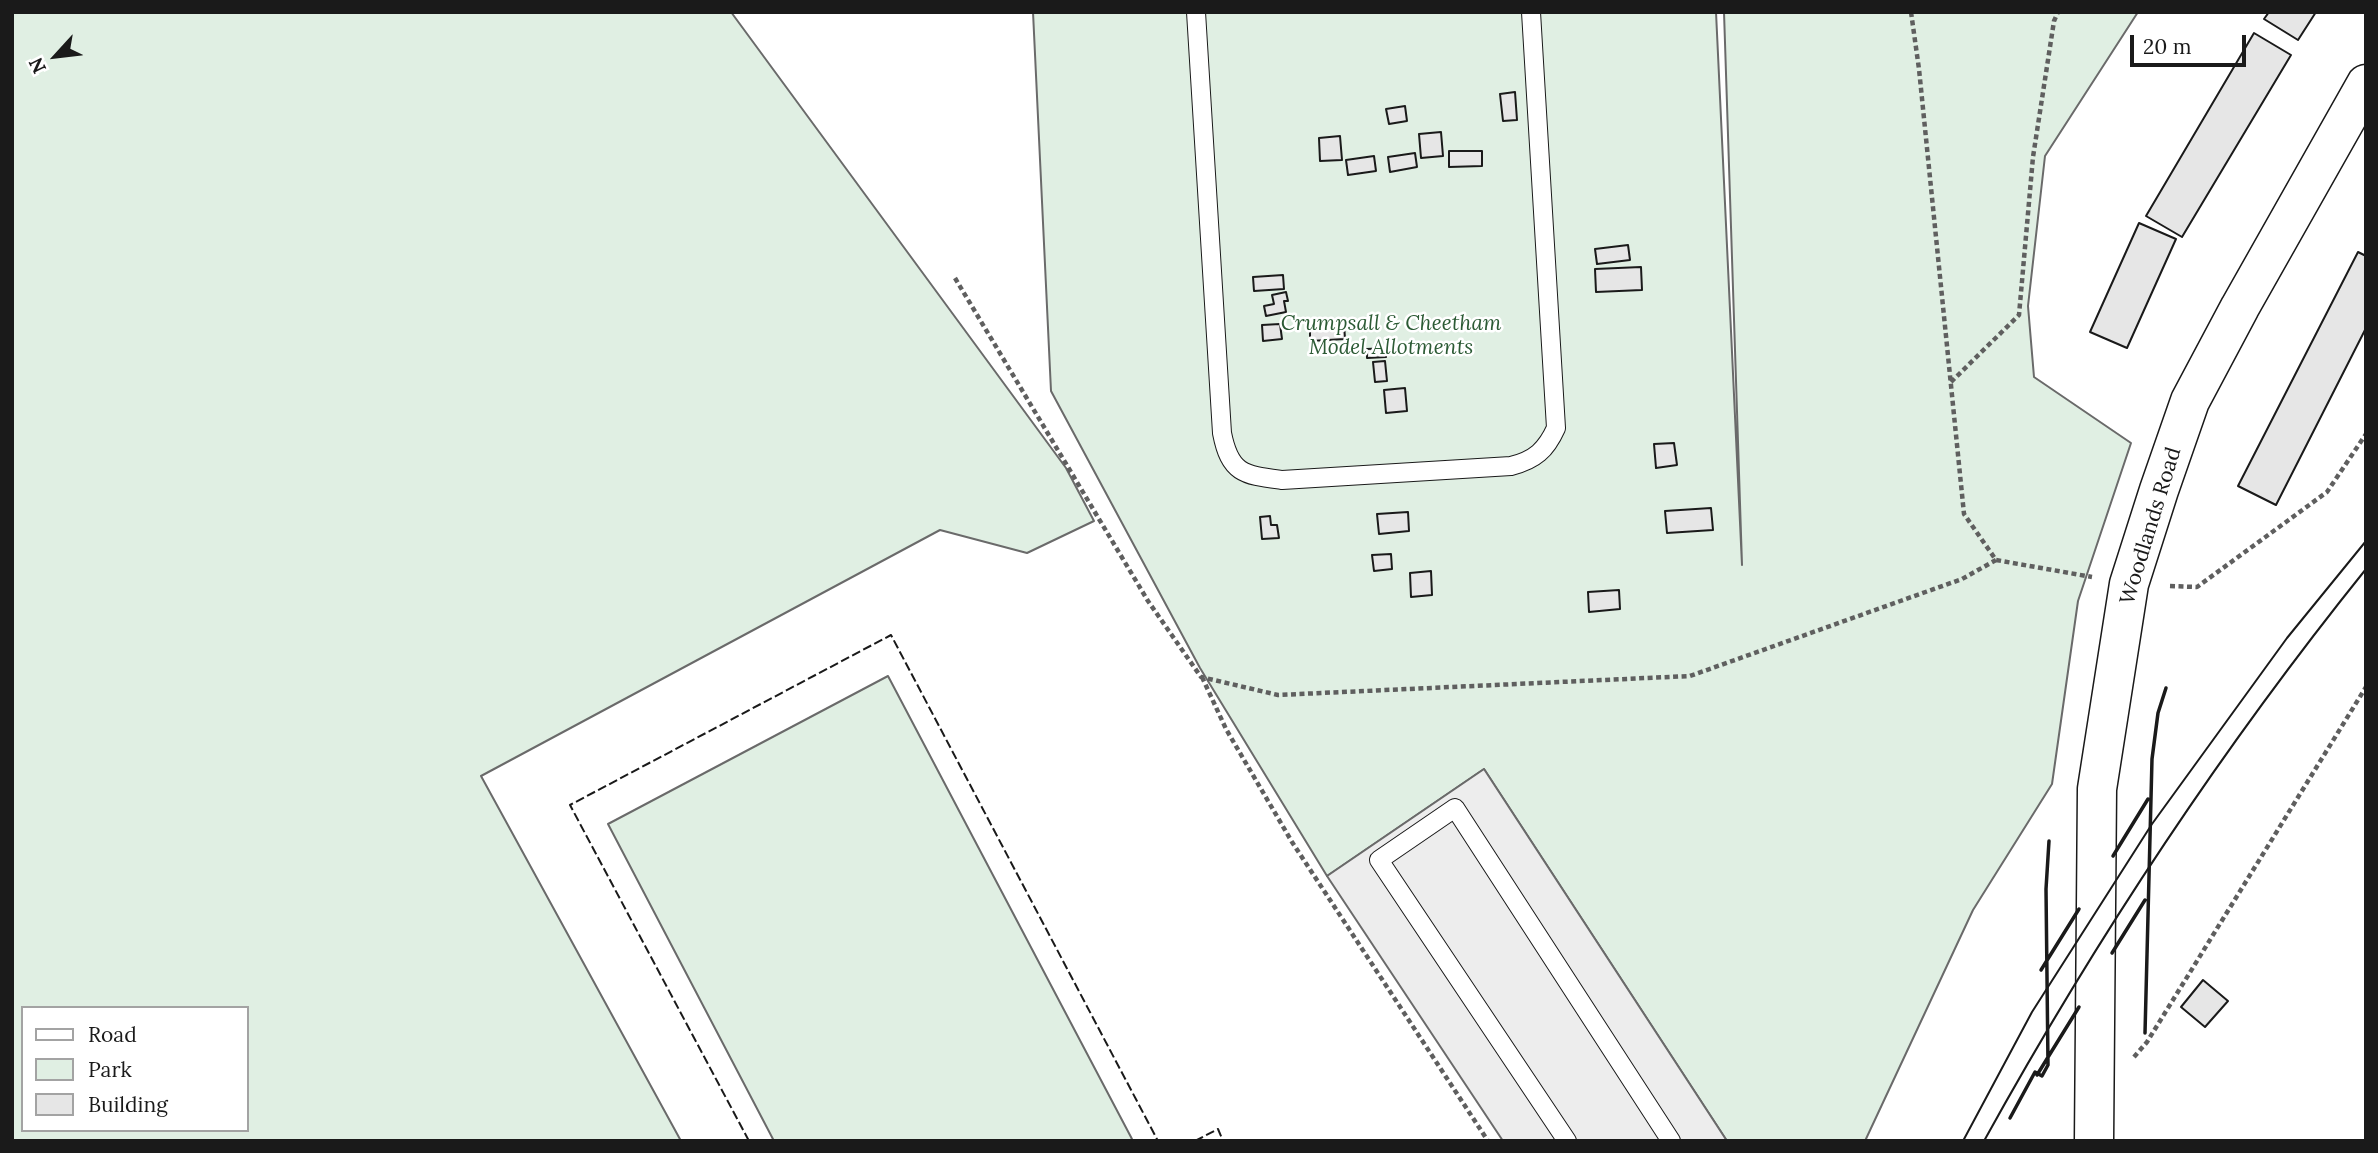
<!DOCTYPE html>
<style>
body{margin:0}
#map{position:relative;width:2378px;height:1153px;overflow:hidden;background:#fff;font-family:Lora,serif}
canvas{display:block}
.frame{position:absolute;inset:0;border:14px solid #1a1a1a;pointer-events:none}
.legend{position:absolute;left:21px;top:1006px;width:228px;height:126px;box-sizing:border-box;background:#fff;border:2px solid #a3a3a3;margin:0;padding:9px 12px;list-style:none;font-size:21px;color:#1a1a1a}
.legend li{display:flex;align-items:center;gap:14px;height:35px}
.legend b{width:35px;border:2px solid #a3a3a3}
.north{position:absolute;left:21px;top:21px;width:70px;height:70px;-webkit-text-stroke:5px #fff;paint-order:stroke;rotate:243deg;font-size:19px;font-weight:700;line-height:28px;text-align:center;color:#1a1a1a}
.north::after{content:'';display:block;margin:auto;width:24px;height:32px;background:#1a1a1a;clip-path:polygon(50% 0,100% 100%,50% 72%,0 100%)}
.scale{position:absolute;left:2130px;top:35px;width:116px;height:32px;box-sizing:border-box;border:4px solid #1a1a1a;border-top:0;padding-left:9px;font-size:21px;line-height:24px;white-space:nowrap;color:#1a1a1a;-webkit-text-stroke:5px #fff;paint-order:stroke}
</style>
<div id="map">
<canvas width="2378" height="1153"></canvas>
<div class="frame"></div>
<ul class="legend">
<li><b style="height:9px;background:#fff"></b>Road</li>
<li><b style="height:19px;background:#e0efe3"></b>Park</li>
<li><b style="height:19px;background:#e6e6e6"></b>Building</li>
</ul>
<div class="north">N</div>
<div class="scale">20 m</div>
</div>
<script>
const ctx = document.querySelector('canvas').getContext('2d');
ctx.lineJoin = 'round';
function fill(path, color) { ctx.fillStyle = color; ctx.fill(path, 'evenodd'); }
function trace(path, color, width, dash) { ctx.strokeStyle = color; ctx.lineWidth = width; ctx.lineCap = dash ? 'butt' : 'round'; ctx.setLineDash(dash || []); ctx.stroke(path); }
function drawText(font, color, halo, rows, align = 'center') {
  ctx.font = font + ' Lora,serif'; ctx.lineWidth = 5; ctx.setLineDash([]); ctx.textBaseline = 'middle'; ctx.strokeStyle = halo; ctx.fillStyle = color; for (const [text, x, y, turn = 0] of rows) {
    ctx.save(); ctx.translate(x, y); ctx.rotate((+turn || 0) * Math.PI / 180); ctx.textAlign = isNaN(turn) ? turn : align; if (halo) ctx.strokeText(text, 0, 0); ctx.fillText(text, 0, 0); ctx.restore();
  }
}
const green = new Path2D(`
 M12,12H731L1066,468L1094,521L1027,553L940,530L481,776L681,1141H12ZM23,1008H247V1130H23Z
 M1033,12H1716L1742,565L1724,12H2138L2045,156L2028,306L2034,377L2131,443L2078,601L2052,784L1973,910L1865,1141H1727L1484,769L1327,876L1200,668L1051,391Z
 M888,676L1132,1139L1129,1141H774L608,824Z`);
fill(green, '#e0efe3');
trace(green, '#6a6a6a', 2);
const parking = new Path2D(`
 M1484,769L1727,1141H1503L1327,876Z`);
fill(parking, '#ededed');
trace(parking, '#6a6a6a', 2);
const building = new Path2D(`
 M2269,12H2316L2298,40L2264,19Z
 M2254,33L2291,55L2182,237L2146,216Z
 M1515,92L1517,120L1503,121L1500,94Z
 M1405,106L1407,121L1389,124L1386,109Z
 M1441,132L1443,156L1421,158L1419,134Z
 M1340,136L1342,160L1320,161L1319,138Z
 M1449,151H1482V166L1449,167Z
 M1415,153L1417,167L1390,172L1388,157Z
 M1374,156L1376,171L1348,175L1346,160Z
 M2139,223L2176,239L2127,348L2090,332Z
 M1628,245L1630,260L1597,264L1595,249Z
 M2358,252L2366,256V328L2276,505L2238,486Z
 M1641,267L1642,290L1596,292L1595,269Z
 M1283,275L1284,289L1254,291L1253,277Z
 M1286,292L1288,301H1284L1286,312L1266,316L1264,306L1274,304L1272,295Z
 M1344,323L1345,339L1310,341V325Z
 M1280,324L1282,339L1263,341L1262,325Z
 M1385,348L1386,357L1367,358V349Z
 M1385,361L1387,381L1375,382L1373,362Z
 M1405,388L1407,411L1386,413L1384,390Z
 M1674,443L1677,465L1656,468L1654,444Z
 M1711,508L1713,530L1667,533L1665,511Z
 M1408,512L1409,531L1379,534L1377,514Z
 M1270,516L1271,525H1277L1279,538L1262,539L1260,517Z
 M1391,554L1392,569L1374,571L1372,555Z
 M1431,571L1432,595L1411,597L1410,573Z
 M1619,590L1620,609L1589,612L1588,592Z
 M2203,980L2228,1001L2205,1027L2181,1007Z`);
fill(building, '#e6e6e6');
trace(building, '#1a1a1a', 2);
const service = new Path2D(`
 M1196,12L1222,433C1230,474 1244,475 1282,480L1511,466C1535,460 1546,450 1556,428L1531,12
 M1567,1141L1379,860L1455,808L1671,1141`);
const tertiary = new Path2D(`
 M2094,1141L2097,789L2129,584L2159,490L2190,401L2240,307L2366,84`);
trace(service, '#1a1a1a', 20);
trace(tertiary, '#1a1a1a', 41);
trace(new Path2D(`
 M1911,12L1919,69L1964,514L1996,560L2092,577
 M955,278L1148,601L1201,677L1278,695L1690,676L1962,579L1996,560
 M1951,382L2019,315L2033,157L2054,21L2058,12
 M2170,586L2197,587L2327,492L2366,434
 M1202,677L1226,729L1292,842L1488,1141
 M2134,1057L2147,1042L2366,687`), '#5f5f5f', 4.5, [5, 3.5]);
trace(service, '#fff', 18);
trace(tertiary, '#fff', 38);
trace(new Path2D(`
 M1963,1141L2032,1012L2152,824L2287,638L2366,541
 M1984,1141C2095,940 2222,748 2366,569`), '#1a1a1a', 2);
trace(new Path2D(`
 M749,1141L570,805L891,635L1158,1141
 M1195,1141L1218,1129L1223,1141`), '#1a1a1a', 2, [9, 3.5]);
trace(new Path2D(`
 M2113,856L2148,799
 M2112,953L2145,900
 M2041,970L2079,909
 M2145,1033L2152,759L2158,713L2166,688
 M2037,1075L2079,1007
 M2010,1118L2035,1072L2042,1076L2048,1065L2046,889L2049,841`), '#1a1a1a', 3.5);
drawText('italic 21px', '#2b5a34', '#fff', [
 ["Crumpsall & Cheetham",1391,324],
 ["Model Allotments",1391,348]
]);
drawText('21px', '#1a1a1a', '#fff', [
 ["Woodlands Road",2151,526,-73]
]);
</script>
